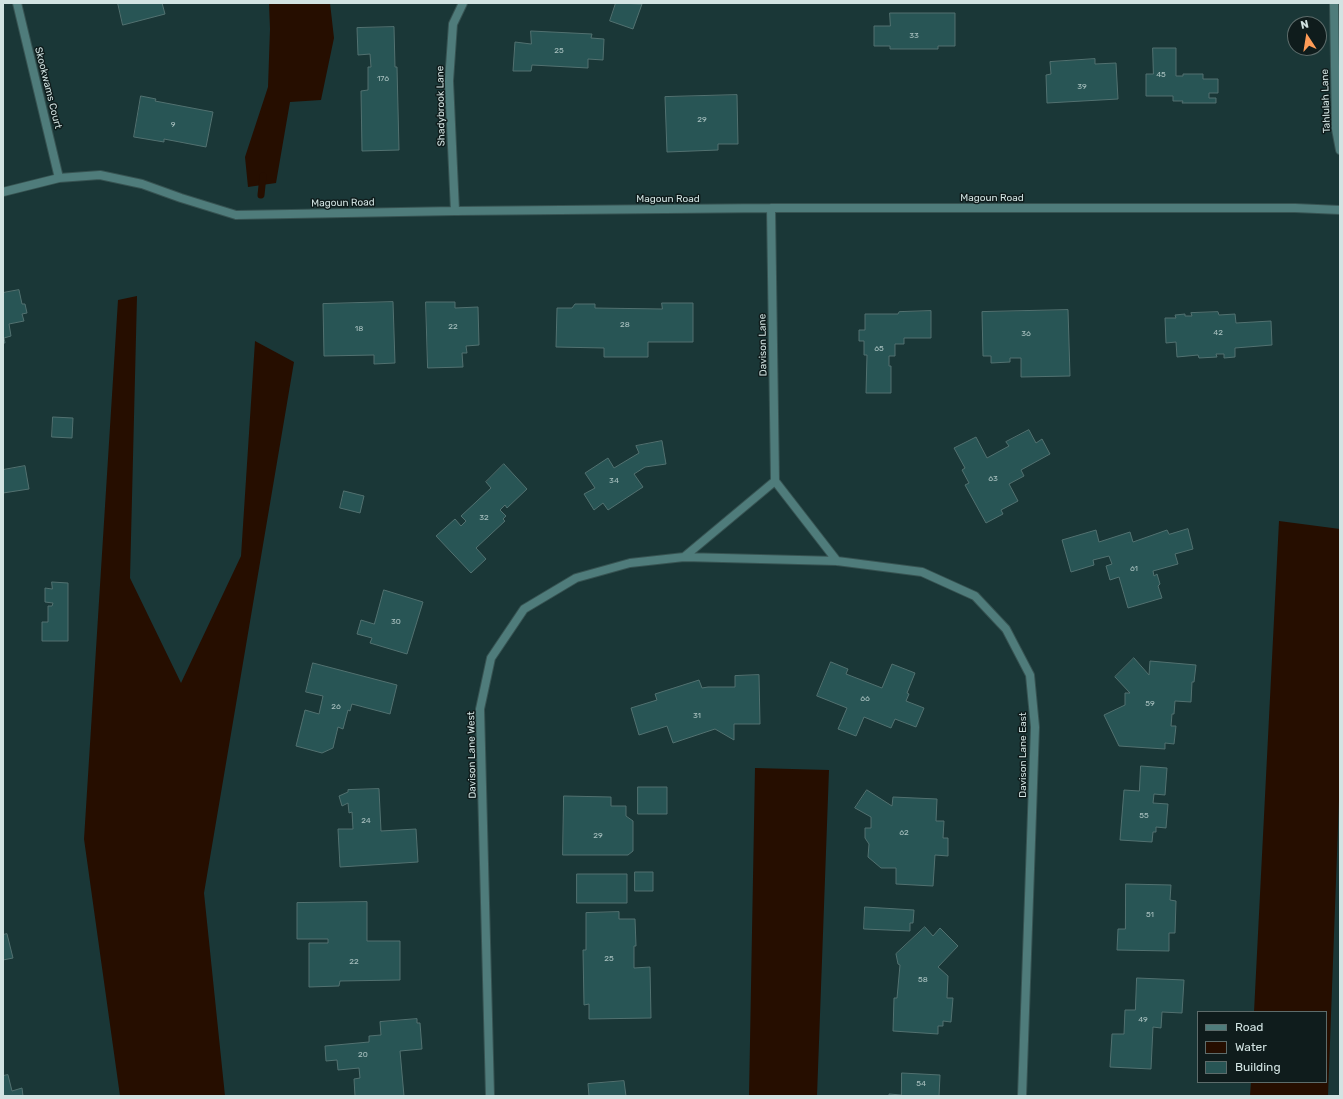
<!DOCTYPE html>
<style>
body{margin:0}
#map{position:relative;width:1343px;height:1099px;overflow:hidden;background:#1a3737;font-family:Rubik,sans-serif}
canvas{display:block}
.frame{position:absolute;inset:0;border:4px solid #d2e3e2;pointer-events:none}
.legend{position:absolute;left:1197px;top:1011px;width:130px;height:72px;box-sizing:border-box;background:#0f1c1c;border:1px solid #5d6c6b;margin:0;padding:5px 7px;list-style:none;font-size:12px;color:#d2e3e2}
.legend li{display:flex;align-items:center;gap:8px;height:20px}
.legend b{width:20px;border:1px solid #5d6c6b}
.north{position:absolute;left:1287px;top:16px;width:40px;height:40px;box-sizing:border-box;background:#0f1c1c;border:1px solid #5d6c6b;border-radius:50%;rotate:348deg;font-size:11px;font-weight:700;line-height:16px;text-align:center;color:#d2e3e2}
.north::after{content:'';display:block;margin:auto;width:14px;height:18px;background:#fe9c57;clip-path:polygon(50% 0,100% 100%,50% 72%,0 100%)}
</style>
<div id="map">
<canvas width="1343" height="1099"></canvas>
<div class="frame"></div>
<ul class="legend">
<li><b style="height:5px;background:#4f7c7b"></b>Road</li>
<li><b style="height:11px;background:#260e00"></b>Water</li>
<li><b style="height:11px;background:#285555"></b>Building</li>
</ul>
<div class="north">N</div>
</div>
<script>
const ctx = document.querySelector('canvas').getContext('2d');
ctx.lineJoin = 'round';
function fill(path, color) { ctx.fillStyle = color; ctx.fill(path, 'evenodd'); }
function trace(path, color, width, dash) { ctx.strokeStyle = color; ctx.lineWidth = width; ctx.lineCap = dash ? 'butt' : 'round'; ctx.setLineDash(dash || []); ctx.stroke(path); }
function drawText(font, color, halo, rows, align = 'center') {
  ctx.font = font + ' Rubik,sans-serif'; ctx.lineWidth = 3; ctx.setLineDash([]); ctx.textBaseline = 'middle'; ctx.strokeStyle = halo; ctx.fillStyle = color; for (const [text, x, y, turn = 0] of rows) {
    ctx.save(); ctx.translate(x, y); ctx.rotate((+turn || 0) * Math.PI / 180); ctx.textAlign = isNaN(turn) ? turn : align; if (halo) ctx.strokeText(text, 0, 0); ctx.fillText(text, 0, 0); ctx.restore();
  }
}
fill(new Path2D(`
 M269,3H330L334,38L321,100L290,102L276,183L248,187L245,157L268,87L270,29Z
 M137,296L130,578L181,683L241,556L255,341L294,362L204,893L225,1096H120L84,839L118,300Z
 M1279,521L1340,529V773L1328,1096H1250L1251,1082H1326V1012H1254Z
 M755,768L829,770L817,1096H749Z`), '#260e00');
trace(new Path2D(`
 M261,195L263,176`), '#260e00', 7);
const building = new Path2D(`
 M118,3H162L165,14L123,25Z
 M616,3L642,4L633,29L610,21Z
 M890,13H955V46H938V49H890V46H874V26H890Z
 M394,27L395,67H397L399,150L362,151L361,91L368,90V67H371L370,54L358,55L357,28Z
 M531,31L592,34L591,38L604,39L603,60L588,59V68L532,65L531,71H513L515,42L531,44Z
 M1153,48H1176V76H1183V74H1203V79H1218V93H1209V98H1216V103H1182L1183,101H1173V96H1146V74H1153Z
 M1095,59V64L1116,63L1118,99L1047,103L1046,75L1051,74L1050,62Z
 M737,95L738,144H718V150L667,152L665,97Z
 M141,96L156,99L155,101L213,112L206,147L164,139V142L134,137Z
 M19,290L22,304H25L27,313L22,314L24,321L9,324L11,336L4,338L5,343H3V293Z
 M393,302L395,363L374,364V355L324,356L323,304Z
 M426,302H455V308L478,307L479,345L466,346L467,353H462L463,367L428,368Z
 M662,303H693V342H648V357H604V348L556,347L557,308H572L575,304H595V308L662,309Z
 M1068,310L1070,376L1021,377V358H1010V362L991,363V356H983L982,312Z
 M931,311V338H904V344H895V356H889V366H891V393H866L867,355H864V341H859V330H865V314H898L899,312Z
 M1218,312L1219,315L1235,314L1236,323L1271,321L1272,345L1235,348V357L1224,358V354H1216L1217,357L1199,358L1198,355L1177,357L1176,342L1166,343L1165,318H1176L1175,315L1185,314V316H1192L1191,313Z
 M53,417L73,418L72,438L52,437Z
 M1029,430L1036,443L1042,439L1050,454L1021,470L1024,476L1009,484L1018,501L1001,510L1003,514L986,523L965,485L969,483L962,470L965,468L954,448L976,437L987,458L1009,446L1006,442Z
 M662,441L666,464L645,467L634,474L643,487L608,510L603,503L594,510L584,494L595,488L585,473L608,458L614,468L639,453L636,446Z
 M504,464L527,489L507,508L505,505L500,510L506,516L503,519L505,521L476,548L486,559L471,573L436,536L455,519L461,526L466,521L461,516L491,488L486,482Z
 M25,466L29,489L3,493V470Z
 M344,491L364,496L360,513L340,508Z
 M1188,529L1193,549L1175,554L1178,564L1153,571L1154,576L1157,574L1160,584L1158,586L1162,598L1128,608L1119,577L1110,580L1106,566L1112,564L1109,556L1093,560L1094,565L1071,572L1062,540L1096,530L1099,542L1130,532L1133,542L1167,530L1169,534Z
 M52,582L68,583V641H42V622H48V606H52L53,603L45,602V588L52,589Z
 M384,590L423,602L407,654L370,643L372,638L357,634L361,620L374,624Z
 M1134,658L1149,675L1150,661L1196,665L1194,682H1192L1191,702L1175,701L1174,714H1172L1171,726H1176L1174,744L1165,743V749L1119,746L1104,715L1125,705V693H1130L1115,677Z
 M831,662L848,669L846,674L882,688L892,664L915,673L907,693L909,694L906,701L924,708L916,727L895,719L891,728L864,717L856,736L838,729L847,708L817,696Z
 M313,663L397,685L390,714L352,704L350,711L348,710L343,729L338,727L333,748L322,753L296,746L305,710L319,714L323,696L306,692Z
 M759,675L760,724H734V740L715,729L673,743L667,726L639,735L631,708L657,700L655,694L699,680L702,688L708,687H735V676Z
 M1141,766L1167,768L1165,795L1154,794L1153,803L1168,804L1166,828L1156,827V832H1153L1152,842L1120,840L1124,790L1139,791Z
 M638,787H667V814H638Z
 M379,789L381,831L416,829L418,862L340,867L338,829H353L352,812L349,813L348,803L342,806L339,796L348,792V790Z
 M867,790L892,806L893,797L937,799L936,821H944L943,838H948V856L935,855L933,886L896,884V868H881L868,857L869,844L865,838V828H871V817L855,808Z
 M564,796L611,797V806H626V816L633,821V851L628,855H563Z
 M635,872H653V891H635Z
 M577,874H627V903H577Z
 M1126,884L1171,885L1170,900L1176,901L1175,933H1169V951L1117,950L1118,929H1125Z
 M367,902V941H400V980L340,981L339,986L309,987V943H328V939H297V903Z
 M865,907L914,910L913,923H910V931L864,929Z
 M619,912V919H635L636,946H634V968L650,967L651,1018L589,1019V1004L584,1005L583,950H586V913Z
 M925,927L933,936L940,928L958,946L938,967L948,976L947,998H953L951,1022L943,1021V1026H938V1034L893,1031L894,998H897L900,965L898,964L896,954Z
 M7,934L13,958L3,960V935Z
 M1137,978L1184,980L1182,1013L1162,1012L1161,1028L1153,1027L1151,1069L1110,1067L1112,1034H1124L1125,1010H1135Z
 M417,1019V1023H420L422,1049L400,1051L404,1096H355L354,1079L360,1078L359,1068L338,1070L337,1060L326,1061L325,1046L369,1042V1036L381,1035L380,1022Z
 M902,1073L940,1075L939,1096H889V1094L901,1095Z
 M8,1075L12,1091L22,1088L23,1096H3V1076Z
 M624,1081L626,1096H589L588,1084Z`);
fill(building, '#285555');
trace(building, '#527170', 1);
const street = new Path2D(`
 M17,3L59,178
 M1334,3L1336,129L1340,150
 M3,192L59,178L100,175L142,184L181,198L236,215L455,211L771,208H1295L1340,210
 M455,211L449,81L453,24L463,3
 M775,481L837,561
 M684,557L775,481L771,208
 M490,1096L480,709L491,658L524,609L576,578L630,563L684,557L837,561L922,572L975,596L1006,629L1030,675L1035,727L1022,1096`);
trace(street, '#375352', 10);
trace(street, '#4f7c7b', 8);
drawText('8px', '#a8c0bf', null, [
 ["33",914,36],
 ["25",559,51],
 ["45",1161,75],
 ["176",383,79],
 ["39",1082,87],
 ["29",702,120],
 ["9",173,125],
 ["28",625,325],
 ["22",453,327],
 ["18",359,329],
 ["42",1218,333],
 ["36",1026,334],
 ["65",879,349],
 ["63",993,479],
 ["34",614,481],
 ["32",484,518],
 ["61",1134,569],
 ["30",396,622],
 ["66",865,699],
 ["59",1150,704],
 ["26",336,707],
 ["31",697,716],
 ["55",1144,816],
 ["24",366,821],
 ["62",904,833],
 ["29",598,836],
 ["51",1150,915],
 ["25",609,959],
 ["22",354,962],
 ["58",923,980],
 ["49",1143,1020],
 ["20",363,1055],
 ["54",921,1084]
]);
drawText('10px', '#d2e3e2', '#0f1c1c', [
 ["Skookwams Court",48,88,76],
 ["Tahlulah Lane",1326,101,-92],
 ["Shadybrook Lane",441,106,-91],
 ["Magoun Road",992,198],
 ["Magoun Road",668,199],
 ["Magoun Road",343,203,-1],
 ["Davison Lane",763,345,-91],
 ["Davison Lane West",472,755,-91],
 ["Davison Lane East",1023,755,-90]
]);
</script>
